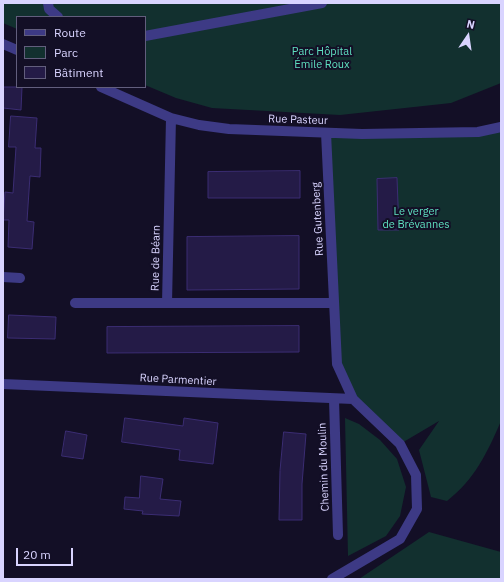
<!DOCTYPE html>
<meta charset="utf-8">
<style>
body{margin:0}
#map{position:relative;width:504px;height:582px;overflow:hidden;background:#130f26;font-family:"IBM Plex Sans",sans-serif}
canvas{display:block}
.frame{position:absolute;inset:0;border:4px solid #d9d4ff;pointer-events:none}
.legend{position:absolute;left:16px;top:16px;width:130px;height:72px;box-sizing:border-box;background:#130f26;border:1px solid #625e7d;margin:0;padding:5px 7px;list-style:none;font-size:12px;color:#d9d4ff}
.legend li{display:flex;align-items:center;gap:8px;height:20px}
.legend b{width:20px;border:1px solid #625e7d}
.north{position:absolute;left:448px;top:16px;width:40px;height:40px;-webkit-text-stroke:3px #130f26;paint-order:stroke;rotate:13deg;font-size:11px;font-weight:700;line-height:16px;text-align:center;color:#d9d4ff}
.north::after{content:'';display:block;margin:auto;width:14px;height:18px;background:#d9d4ff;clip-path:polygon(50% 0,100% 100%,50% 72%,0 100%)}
.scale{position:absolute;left:16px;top:548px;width:57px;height:18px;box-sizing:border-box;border:2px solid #d9d4ff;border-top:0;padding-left:5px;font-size:12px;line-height:14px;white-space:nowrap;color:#d9d4ff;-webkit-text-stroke:3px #130f26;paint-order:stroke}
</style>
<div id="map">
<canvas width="504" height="582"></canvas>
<div class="frame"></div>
<ul class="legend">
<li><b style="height:5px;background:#3d3a85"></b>Route</li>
<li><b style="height:11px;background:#12302f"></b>Parc</li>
<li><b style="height:11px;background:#241b47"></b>Bâtiment</li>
</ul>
<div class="north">N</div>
<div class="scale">20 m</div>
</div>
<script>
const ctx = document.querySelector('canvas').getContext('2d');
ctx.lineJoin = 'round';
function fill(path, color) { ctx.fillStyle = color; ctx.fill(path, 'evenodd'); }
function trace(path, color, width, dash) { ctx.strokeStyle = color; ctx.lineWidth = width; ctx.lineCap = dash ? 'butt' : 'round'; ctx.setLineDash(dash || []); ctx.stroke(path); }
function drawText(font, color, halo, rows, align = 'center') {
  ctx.font = font + ' "IBM Plex Sans",sans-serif'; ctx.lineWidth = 4; ctx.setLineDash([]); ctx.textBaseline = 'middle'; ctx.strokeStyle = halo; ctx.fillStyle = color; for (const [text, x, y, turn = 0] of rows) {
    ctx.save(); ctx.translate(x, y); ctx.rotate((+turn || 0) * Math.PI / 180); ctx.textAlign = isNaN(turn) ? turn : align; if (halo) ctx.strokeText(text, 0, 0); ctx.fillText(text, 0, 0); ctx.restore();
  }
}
fill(new Path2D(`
 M3,3H501V83L451,103L340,115L212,108L176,98L145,85V17H17V29L3,23Z
 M501,124V421C487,453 475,479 447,501L431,497L419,450L439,421L400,444L353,399L337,364L326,133L478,132Z
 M345,418L359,424L380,440L397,459L406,487L400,516L386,536L348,556Z
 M429,532L501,552V579H359Z`), '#12302f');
const building = new Path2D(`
 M3,87H22L21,110L3,108Z
 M11,116L37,118L35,148H41L40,177L30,176L27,221L34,222L32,249L8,247L9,220H3L5,192L13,193L16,147H9Z
 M300,171V198H208V172Z
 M397,178L399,230H378L377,179Z
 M299,236V289L187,290V237Z
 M9,315L56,317L55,339L8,338Z
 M299,326V352L107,353V327Z
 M125,418L183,426L184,418L218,423L213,464L179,460L180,450L122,442Z
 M66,431L87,435L83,459L62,456Z
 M284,432L306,434L302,484V520H279L280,471Z
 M141,476L163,479L160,499L181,501L179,516L142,514L143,511L124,509L125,497L139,498Z`);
fill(building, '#241b47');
trace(building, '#3b2d73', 1);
trace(new Path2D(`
 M48,3L49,9L58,17
 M145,36L322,3
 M3,44L17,50
 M101,87L171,118L199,125L229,129L362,134L478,132L501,127
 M171,118L167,303H334
 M326,133L337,364L353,399L400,444L416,475L417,509L400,539L332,579
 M3,277L20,278
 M75,303H167
 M3,384L353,399
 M334,399L338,535`), '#3d3a85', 10);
drawText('11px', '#5fe0c0', '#130f26', [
 ["Parc Hôpital",322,52],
 ["Émile Roux",322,65],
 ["Le verger",416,212],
 ["de Brévannes",416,225]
]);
drawText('11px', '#d9d4ff', '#130f26', [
 ["Rue Pasteur",298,120,2],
 ["Rue Gutenberg",318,219,-93],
 ["Rue de Béarn",156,258,-89],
 ["Rue Parmentier",178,380,3],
 ["Chemin du Moulin",324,467,-92]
]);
</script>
